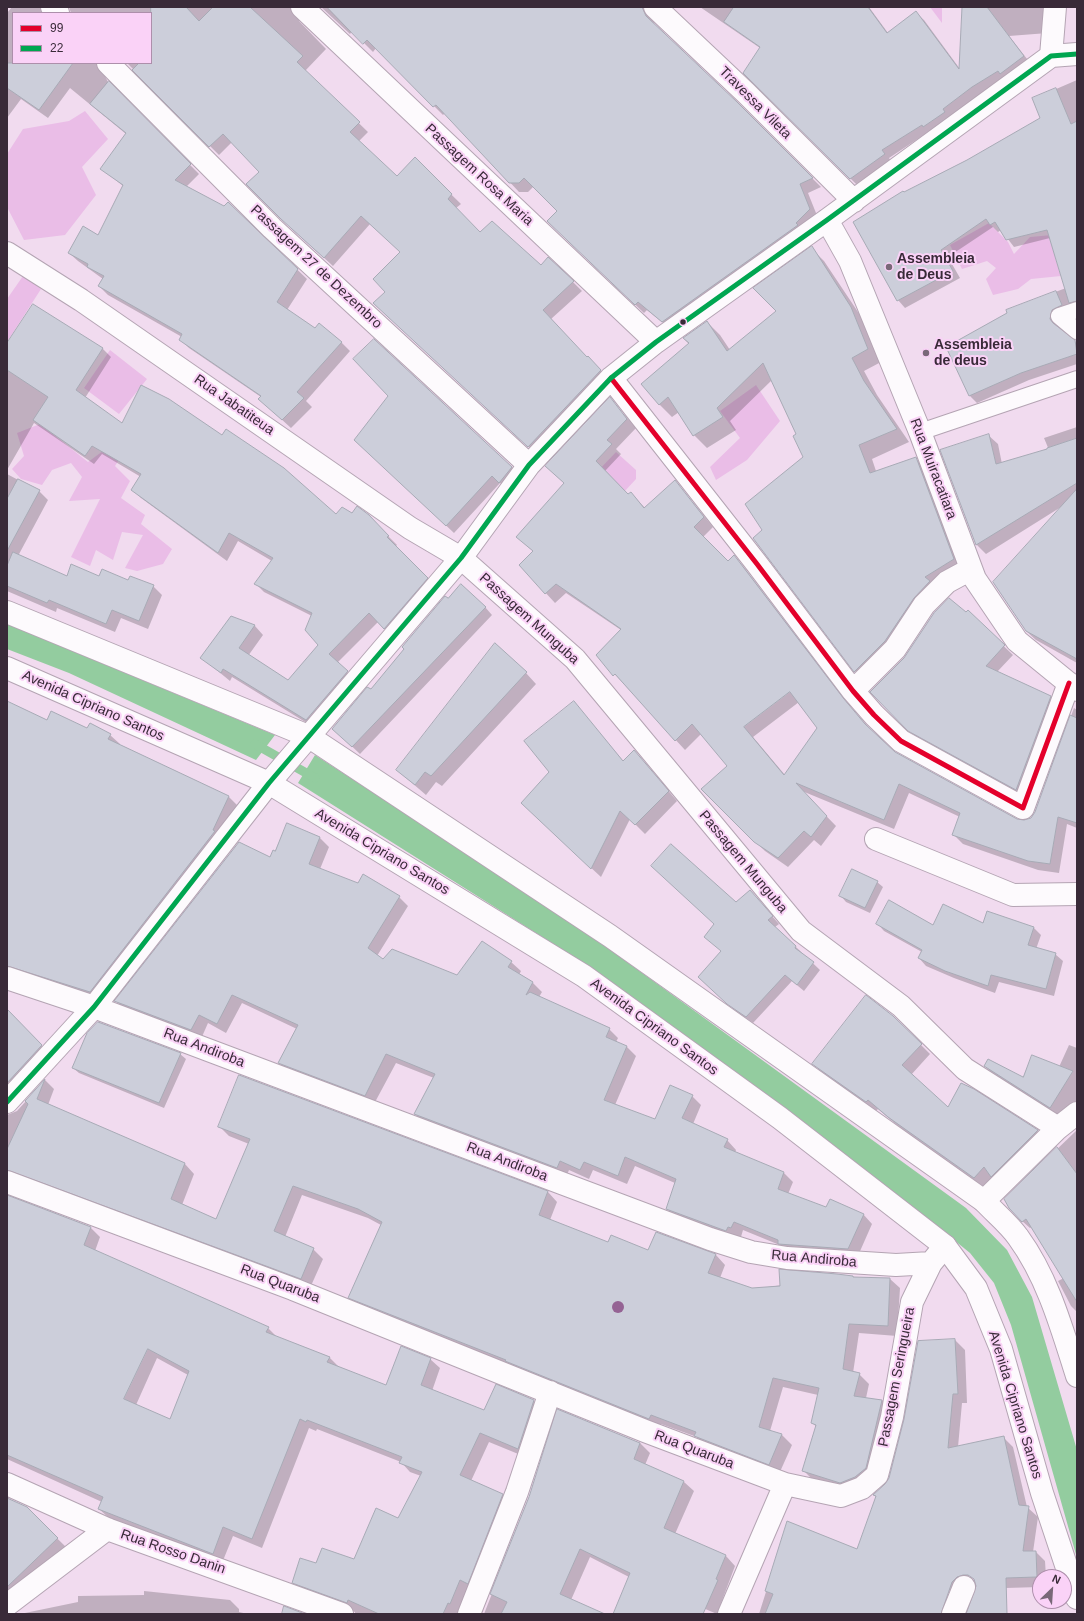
<!DOCTYPE html>
<style>
body{margin:0}
#map{position:relative;width:1084px;height:1621px;overflow:hidden;background:#f1dbef;font-family:Helvetica,sans-serif}
canvas{display:block}
.frame{position:absolute;inset:0;border:8px solid #392a38;pointer-events:none}
.legend{position:absolute;left:12px;top:12px;width:140px;height:52px;box-sizing:border-box;background:#fad2f7;border:1px solid #ad8fab;margin:0;padding:5px 7px;list-style:none;font-size:12px;color:#392a38}
.legend li{display:flex;align-items:center;gap:8px;height:20px}
.legend b{width:20px;border:1px solid #ad8fab}
.north{position:absolute;left:1032px;top:1569px;width:40px;height:40px;box-sizing:border-box;background:#fad2f7;border:1px solid #ad8fab;border-radius:50%;rotate:25deg;font-size:11px;font-weight:700;line-height:16px;text-align:center;color:#392a38}
.north::after{content:'';display:block;margin:auto;width:14px;height:18px;background:#796878;clip-path:polygon(50% 0,100% 100%,50% 72%,0 100%)}
</style>
<div id="map">
<canvas width="1084" height="1621"></canvas>
<div class="frame"></div>
<ul class="legend">
<li><b style="height:5px;background:#e4002b"></b>99</li>
<li><b style="height:5px;background:#00a651"></b>22</li>
</ul>
<div class="north">N</div>
</div>
<script>
const ctx = document.querySelector('canvas').getContext('2d');
ctx.lineJoin = 'round';
function fill(path, color) { ctx.fillStyle = color; ctx.fill(path, 'evenodd'); }
function trace(path, color, width, dash) { ctx.strokeStyle = color; ctx.lineWidth = width; ctx.lineCap = dash ? 'butt' : 'round'; ctx.setLineDash(dash || []); ctx.stroke(path); }
function drawText(font, color, halo, rows, align = 'center') {
  ctx.font = font + ' Helvetica,sans-serif'; ctx.lineWidth = 4; ctx.setLineDash([]); ctx.textBaseline = 'middle'; ctx.strokeStyle = halo; ctx.fillStyle = color; for (const [text, x, y, turn = 0] of rows) {
    ctx.save(); ctx.translate(x, y); ctx.rotate((+turn || 0) * Math.PI / 180); ctx.textAlign = isNaN(turn) ? turn : align; if (halo) ctx.strokeText(text, 0, 0); ctx.fillText(text, 0, 0); ctx.restore();
  }
}
fill(new Path2D(`
 M930,7H942V23Z
 M85,111L108,139L82,167L96,195L65,235L24,240L7,207V154L23,129L69,121Z
 M989,223L1008,242L1014,254L1030,237L1052,235L1060,251L1055,257L1061,276L1031,279L1018,289L993,295L986,279L996,268L987,261L962,269L950,245Z
 M23,276L41,289L7,342V299Z
 M110,350L147,379L119,414L84,388Z
 M756,385L780,421L747,460L716,480L710,467L740,438L720,411Z
 M40,424L88,462L107,448L122,455L115,466L130,481L121,498L145,515L141,524L172,549L163,564L137,571L125,568L143,535L122,532L113,560L96,550L90,566L71,557L100,499L69,501L82,477L71,463L52,470L42,485L21,479L12,469L24,456L17,433Z
 M616,452L636,470V479L601,517L572,498Z`), '#eabde7');
fill(new Path2D(`
 M7,624L275,735L256,760L69,673L7,649Z
 M315,755L561,914L966,1208L1007,1250L1032,1297L1077,1450V1558L1011,1325L994,1283L970,1253L922,1214L574,957L298,783Z`), '#93cc9f');
fill(new Path2D(`
 M12,7H52L48,13H13V63H108L104,69L105,76L108,82L199,174L186,187L224,207L228,203L307,279L287,310L316,329L341,342L350,351L306,401L312,407L291,428L268,407L261,397L189,348L180,339L182,337L108,295L99,286L103,279L78,261L69,253L99,237L123,186L102,169L126,134L70,88L48,118L21,99L7,118V13Z
 M69,7H302L298,13L299,21L326,49L305,71L368,132L359,141L397,177L415,159L461,204L456,208L480,233L573,282L582,291L551,319L587,358L610,379L538,455L383,311L386,292L401,252L370,224L333,266L291,228L260,172L232,142L219,155L127,63H151V13H71Z
 M321,7H640L652,18L655,25L737,103L821,187L808,193L818,218L672,330L647,310L644,313L557,230L559,212L533,187L528,192H519L445,113L443,115L376,48L373,52L352,31L350,34Z
 M700,7H869L888,33L916,13L924,20L960,69L963,7H1044L1046,9L1048,33L1009,36L1031,64L889,158L892,163L858,186L745,73L760,48Z
 M1077,80V310L1056,322L1059,329L1077,343V364L1029,380L977,403L970,396L947,347L1008,313L1007,310L1066,288L1050,238L1014,247L1001,230L998,232L993,227L948,257L960,278L905,308L898,300L905,193L968,161L1041,118L1033,99Z
 M811,248L824,261L864,321L881,362L864,371L877,395L909,442L872,459L876,471L916,459L929,472L966,572L868,684L855,671L754,538L763,530L804,457L797,435L772,380L730,421L736,430L707,448L694,435L679,412L672,417L659,404L689,344L684,339L707,322L720,335L730,350L777,311Z
 M7,345L102,348L111,357L85,398L122,425L336,516L352,514L374,522L397,545L395,547L436,587L394,637L378,622L337,663L356,680L315,728L232,677L230,681L202,658L231,617L255,626L263,635L248,656L288,681L320,645L312,616L264,592L256,584L272,561L238,541L227,561L141,498L132,489L141,477L102,454L94,464L34,423L7,470Z
 M610,399L636,428L616,449L621,454L605,471L628,495L631,493L645,508L675,481L713,527L703,537L728,563L734,557L743,566L852,709L872,731L894,753L1017,820L1024,821L1031,819L1036,813L1074,708L1077,710V828L1067,824L1059,873L1038,870L963,844L954,835L960,817L909,793L894,829L802,791L836,826L821,846L814,840L788,867L765,851L702,789L728,766L702,733L685,750L597,655L621,630L566,593L555,603L520,565L534,552L517,537L565,484L546,466ZM799,702L818,728L785,775L753,737Z
 M1077,427V663L1036,640L1026,631L1061,507L986,554L977,545L941,450L988,435L998,444L1002,464L1049,450L1044,438Z
 M363,447L512,467L519,475L507,489L500,483L454,533Z
 M7,474L39,491L48,500L18,556L67,577H100L153,586L162,595L148,629L121,618L115,632L57,608L56,612L7,591Z
 M448,600L485,607L492,615L360,754L341,736L372,690Z
 M968,612L1013,655L997,672L1050,697L1059,706L1025,798L918,739L872,692L905,658Z
 M526,673L536,684L442,786L436,782L426,795L397,770Z
 M7,702L47,721L110,735L120,744L119,746L229,797L238,806L99,1001L7,968Z
 M574,703L624,762L643,761L677,801L645,834L630,819L601,877L532,813L551,772Z
 M287,825L320,838L329,847L320,869L358,884L399,897L408,906L377,956L384,961L458,976L482,943L511,962L521,971L519,975L533,983L542,992L539,997L609,1029L618,1038L616,1042L627,1047L636,1056L615,1105L655,1120L692,1096L701,1105L693,1124L727,1140L736,1150L735,1153L784,1173L793,1182L788,1194L827,1208L863,1214L872,1224L857,1258L782,1246L743,1230L741,1237L738,1236L736,1240L676,1218L667,1209L675,1183L635,1166L627,1184L593,1170L589,1179L569,1170L566,1177L424,1123L415,1114L434,1078L396,1063L374,1104L288,1072L279,1063L297,1029L242,1003L226,1033L208,1023L201,1039L125,1010L116,1001L271,858L276,852Z
 M877,882L883,887L870,913L846,902L841,896Z
 M750,891L779,924L775,927L820,970L804,991L792,981L753,1023L736,1011L706,983L722,952L736,903Z
 M987,912L1034,928L1041,935L1036,949L1055,954L1063,961L1054,996L999,982L995,993L954,978L926,966L919,958L922,952L884,931L877,923L934,927L983,924Z
 M7,1011L51,1055L7,1104Z
 M892,1016L930,1054L911,1075L948,1109L973,1090L1037,1131L1047,1140L984,1187L899,1127L878,1109L876,1111L823,1073L813,1064Z
 M1069,1045L1077,1048V1105L1061,1117L992,1073L985,1066L1023,1078L1059,1067Z
 M180,1054L186,1059L164,1108L79,1073L73,1068Z
 M45,1080L54,1089L48,1105L185,1164L194,1174L182,1205L217,1220L249,1144L229,1136L219,1126L548,1192L557,1202L550,1220L609,1243L649,1251L657,1233L716,1255L725,1265L720,1278L752,1289L853,1276L854,1278L890,1279L900,1288L897,1336L859,1333L853,1373L859,1374L869,1384L866,1398L882,1400L892,1410L875,1478L850,1492L813,1480L803,1470L817,1427L812,1423L818,1395L783,1387L770,1431L782,1435L792,1445L779,1474L705,1446L697,1437L661,1424L659,1428L359,1307L349,1298L381,1225L368,1218L302,1195L285,1237L313,1249L323,1259L310,1288L7,1184V1115L17,1111Z
 M1077,1130V1312L1071,1306L1058,1281L1064,1278L1032,1227L1030,1228L1022,1221L1005,1199Z
 M7,1196L91,1228L100,1237L95,1251L268,1328L277,1337L329,1357L339,1367L386,1386L430,1359L440,1368L432,1391L485,1412L534,1401L543,1410L528,1458L489,1442L471,1481L502,1495L512,1504L469,1614H355V1612L303,1592L293,1582L317,1565L354,1561L399,1519L421,1476L410,1472L401,1462L317,1429L316,1431L309,1428L262,1548L233,1536L222,1563L109,1518L99,1509L102,1502L7,1459ZM157,1358L188,1375L170,1420L136,1405Z
 M955,1340L965,1350L967,1403H962L958,1447L1003,1437L1013,1447L1027,1507L1038,1517L1033,1552H1036L1045,1561L1046,1577H1040V1587L1006,1588L974,1565L962,1590L935,1591L942,1593L951,1603L946,1614H759L788,1522L858,1550L876,1497L874,1495L886,1485Z
 M558,1411L640,1443L650,1453L645,1465L684,1482L694,1491L675,1534L726,1556L735,1566L717,1614L689,1602L684,1614H614L629,1577L590,1557L571,1600L603,1614H484L530,1497Z
 M7,1498L26,1508L67,1548L7,1605Z
 M144,1591L230,1600L239,1609V1612L248,1614H20L78,1602V1596L144,1595Z`), '#0003');
trace(new Path2D(`
 M255,744L315,778`), '#93cc9f', 9);
const building = new Path2D(`
 M151,7H186L199,21L213,7H250L303,56L297,62L360,122L350,132L397,176L415,157L452,194L448,199L480,232L492,221L541,265L548,257L574,281L543,310L587,357L588,356L601,370L528,447L373,303L385,292L373,279L400,252L361,216L324,258L281,219L246,184L259,172L223,134L209,147L132,70L139,63H151Z
 M327,7H642L646,16L737,102L813,178L800,184L810,209L796,223L798,225L662,322L638,302L635,305L547,221L557,211L524,178L519,183H509L436,105L433,107L367,40L363,44Z
 M734,7H868L887,33L916,11L959,69L962,7H987L1024,56L1000,74L998,71L972,87L943,109L945,112L923,127L922,125L882,150L885,154L850,179L743,73L760,47L724,22Z
 M7,63H73L39,110L7,88Z
 M109,81L191,164L175,180L224,206L228,202L298,269L277,302L315,328L319,323L342,342L297,392L304,398L282,420L258,399L261,396L179,340L182,334L98,286L104,276L87,267L88,264L68,253L83,226L98,235L123,185L100,169L126,133L90,104Z
 M1056,88L1071,124L1077,121V301L1069,303L1047,230L1006,240L995,222L990,225L986,219L941,250L953,271L897,301L853,222L903,191L904,192L967,160L1040,118L1032,98Z
 M812,246L851,307L868,349L852,358L864,381L897,429L859,445L870,473L916,457L954,559L925,577L930,581L914,598L885,641L854,672L753,538L762,530L745,504L803,457L793,436L796,434L763,363L717,408L723,417L693,436L668,397L659,405L641,384L689,343L683,338L707,321L727,351L776,311L753,288Z
 M1056,291L1062,305L1052,310L1050,319L1053,323L1075,340L1077,354L1021,373L969,396L946,347L1007,313L1006,310Z
 M33,304L103,348L76,390L122,423L141,385L169,399L222,435L226,429L284,468L336,514L342,507L352,513L357,506L369,515L389,536L387,537L428,578L384,629L369,613L329,654L348,671L306,720L223,669L221,673L200,658L231,616L255,625L239,648L288,680L318,645L305,630L312,613L254,584L273,558L229,533L218,553L131,490L141,474L92,446L85,456L33,420L48,397L7,370V343Z
 M374,339L512,467L499,483L492,476L446,526L354,440L388,396L353,359Z
 M610,397L627,419L607,440L612,444L596,461L628,494L631,492L644,508L675,480L704,517L694,527L728,561L734,555L844,699L865,724L895,752L1017,819L1024,820L1031,818L1035,812L1070,715L1077,718V823L1058,817L1050,864L1028,861L952,835L960,813L899,784L884,820L796,783L827,816L811,837L804,831L778,858L754,842L701,789L727,766L692,724L675,741L615,674L613,676L596,655L621,629L556,584L545,594L519,565L533,551L516,537L564,483L545,466ZM790,692L817,728L784,775L744,727Z
 M989,434L996,464L1047,449V448L1077,438V483L976,545L940,450Z
 M18,479L40,490L7,551V499Z
 M1077,489V659L1026,631L993,582Z
 M13,552L67,576L71,564L99,576L102,569L128,580L130,576L154,585L139,621L112,610L106,624L49,600L47,603L7,586V566Z
 M461,584L486,607L352,747L332,729L367,687L371,689L404,649L402,647L445,596L448,598Z
 M949,598L966,612L968,610L1005,645L986,666L1051,696L1016,790L908,731L870,692L904,658L934,613Z
 M495,643L527,672L431,776L425,772L415,785L396,770Z
 M7,701L47,720L51,711L87,728L90,723L111,734L108,739L229,796L213,830L215,831L90,992L7,966Z
 M574,701L623,761L634,750L669,791L635,825L620,811L591,869L521,803L549,772L524,741Z
 M287,823L320,837L309,864L358,883L363,874L400,896L368,948L383,959L392,949L457,975L482,941L512,961L508,967L533,982L526,995L530,992L610,1028L606,1037L627,1046L604,1100L655,1119L670,1085L693,1095L682,1118L728,1139L724,1147L784,1172L778,1189L826,1207L830,1199L864,1214L848,1249L778,1244V1240L734,1222L731,1228L728,1227L726,1231L666,1209L676,1179L625,1157L618,1176L584,1162L580,1170L560,1161L557,1168L414,1114L435,1074L386,1054L365,1096L278,1063L298,1025L232,995L217,1024L199,1015L191,1030L114,1001L239,842L270,857L273,850L275,851Z
 M671,844L736,902L750,890L773,916L768,920L796,946L795,948L814,962L797,985L785,975L746,1017L727,1004L698,977L721,951L704,937L714,924L651,866Z
 M852,869L878,881L865,908L839,896Z
 M889,900L933,925L943,904L983,923L987,911L1034,927L1028,945L1056,953L1046,989L991,975L988,986L945,971L918,958L922,950L876,924Z
 M866,995L893,1016L922,1044L902,1065L948,1107L961,1083L974,1089L1038,1130L991,1177L984,1167L974,1178L888,1117L868,1100L866,1102L812,1064Z
 M7,1009L42,1045L7,1083Z
 M98,1022L181,1053L159,1103L72,1068L87,1033Z
 M1032,1055L1073,1071L1050,1108L984,1066L988,1059L1023,1077Z
 M239,1075L548,1191L539,1215L608,1242L611,1235L648,1250L656,1232L716,1254L708,1273L752,1288L780,1286L779,1269L837,1274L853,1276V1277L890,1278L888,1326L849,1324L843,1369L860,1373L854,1396L882,1400L866,1468L855,1477L840,1483L802,1471L816,1425L811,1423L819,1388L773,1378L759,1427L782,1434L769,1465L694,1436L696,1432L651,1415L649,1419L505,1361L506,1360L348,1298L382,1222L358,1209L293,1186L274,1231L314,1248L301,1279L7,1170V1149L28,1104L25,1101L45,1079L37,1099L185,1163L171,1199L216,1219L250,1139L218,1127Z
 M1057,1147L1077,1174V1302L1026,1219L1022,1222L1009,1208L1004,1199Z
 M7,1195L91,1227L84,1245L269,1327L266,1332L330,1357L327,1362L386,1385L401,1346L431,1358L421,1385L484,1410L496,1384L534,1400L518,1449L480,1433L460,1475L503,1494L468,1584L460,1580L450,1604L448,1603L443,1614H379L348,1600L347,1603L292,1583L300,1558L316,1563L322,1548L354,1559L376,1508L398,1518L422,1472L399,1463L402,1457L307,1420L306,1422L300,1419L252,1539L223,1527L213,1554L98,1509L103,1497L7,1455ZM148,1349L189,1371L170,1419L124,1399Z
 M955,1339L958,1394H953L948,1448L1004,1436L1019,1505L1029,1506L1023,1551H1036L1037,1577L1006,1578L1007,1614H966L976,1586L974,1579L968,1575H963L957,1577L952,1582L941,1614H765L773,1594L765,1591L787,1521L857,1549L876,1496L873,1495L885,1484L889,1478L904,1419L918,1341Z
 M557,1409L640,1443L634,1459L684,1481L664,1528L726,1555L716,1579L718,1580L703,1614H613L630,1573L580,1549L560,1594L605,1614H501L507,1602L490,1594L529,1497Z
 M7,1498L27,1507L58,1538L7,1587Z
 M284,1606L305,1614H282Z`);
fill(building, '#ccceda');
trace(building, '#a7aab5', 1);
const lane = new Path2D(`
 M1077,310L1059,316L1077,331
 M920,432L1077,379`);
const street = new Path2D(`
 M52,7L58,13
 M302,7L656,342
 M655,7L746,93L854,201
 M1051,56L1055,7
 M108,63L272,228L529,465
 M827,220L850,261L920,432L975,579L1017,641L1077,690
 M7,253L81,300L410,528L461,558L575,659L801,931L901,1006L965,1069L1058,1128
 M611,378L757,564L853,691L874,715L901,741L1023,808L1069,683
 M853,691L895,649L924,605L947,582L971,569
 M876,839L1013,895L1077,894
 M7,978L94,1007L710,1239L751,1252L787,1258L896,1265L931,1263
 M7,1102L94,1007L269,783L461,558L529,465L611,378L656,342L827,220L1051,56L1077,54
 M7,1182L293,1289L645,1431L785,1484L841,1496L862,1488L877,1475L892,1417L912,1302L931,1263L945,1246
 M984,1201L1058,1128L1077,1113
 M7,1484L107,1529L342,1614
 M7,1605L107,1529
 M469,1614L517,1492L550,1392
 M729,1614L785,1484
 M953,1614L964,1587`);
const secondary = new Path2D(`
 M7,612L308,736L610,936L984,1201C995,1213 1009,1224 1018,1237C1048,1278 1062,1329 1077,1376
 M7,668L269,783L584,976L780,1118L945,1246L976,1288L1001,1349L1042,1493L1077,1598`);
trace(lane, '#b4a4b3', 18);
trace(street, '#b4a4b3', 24);
trace(secondary, '#b4a4b3', 24);
trace(lane, '#fdfafd', 16);
trace(street, '#fdfafd', 22);
trace(secondary, '#fdfafd', 22);
trace(new Path2D(`
 M611,378L757,564L853,691L874,715L901,741L1023,808L1069,683`), '#e4002b', 5);
trace(new Path2D(`
 M7,1102L94,1007L269,783L461,558L529,465L611,378L656,342L827,220L1051,56L1077,54`), '#00a651', 5);
ctx.fillStyle = '#956394';
for (const [x, y] of [
 [618,1307]
]) { ctx.beginPath(); ctx.arc(x, y, 6, 0, 2 * Math.PI); ctx.fill(); }
for (const [x, y, r, color] of [
 [889,267,4,"#796878"],
 [683,322,3.5,"#392a38"],
 [926,353,4,"#796878"]
]) { const dot = new Path2D(); dot.arc(x, y, r, 0, 2 * Math.PI); ctx.fillStyle = color; ctx.fill(dot); trace(dot, '#fad2f7', 1.5); }
drawText('14px', '#392a38', '#fad2f7', [
 ["Travessa Vileta",755,103,45],
 ["Passagem Rosa Maria",479,175,43],
 ["Passagem 27 de Dezembro",316,267,43],
 ["Rua Jabatiteua",234,405,35],
 ["Rua Muiracatiara",933,469,69],
 ["Passagem Munguba",529,619,42],
 ["Avenida Cipriano Santos",93,706,24],
 ["Avenida Cipriano Santos",382,852,31],
 ["Passagem Munguba",743,862,50],
 ["Avenida Cipriano Santos",654,1027,36],
 ["Rua Andiroba",204,1048,21],
 ["Rua Andiroba",507,1162,21],
 ["Rua Andiroba",814,1259,5],
 ["Rua Quaruba",280,1284,21],
 ["Passagem Seringueira",897,1377,-79],
 ["Avenida Cipriano Santos",1015,1405,73],
 ["Rua Quaruba",694,1450,21],
 ["Rua Rosso Danin",173,1552,19]
]);
drawText('bold 14px', '#392a38', '#fad2f7', [
 ["Assembleia",897,259],
 ["de Deus",897,275],
 ["Assembleia",934,345],
 ["de deus",934,361]
], 'left');
</script>
